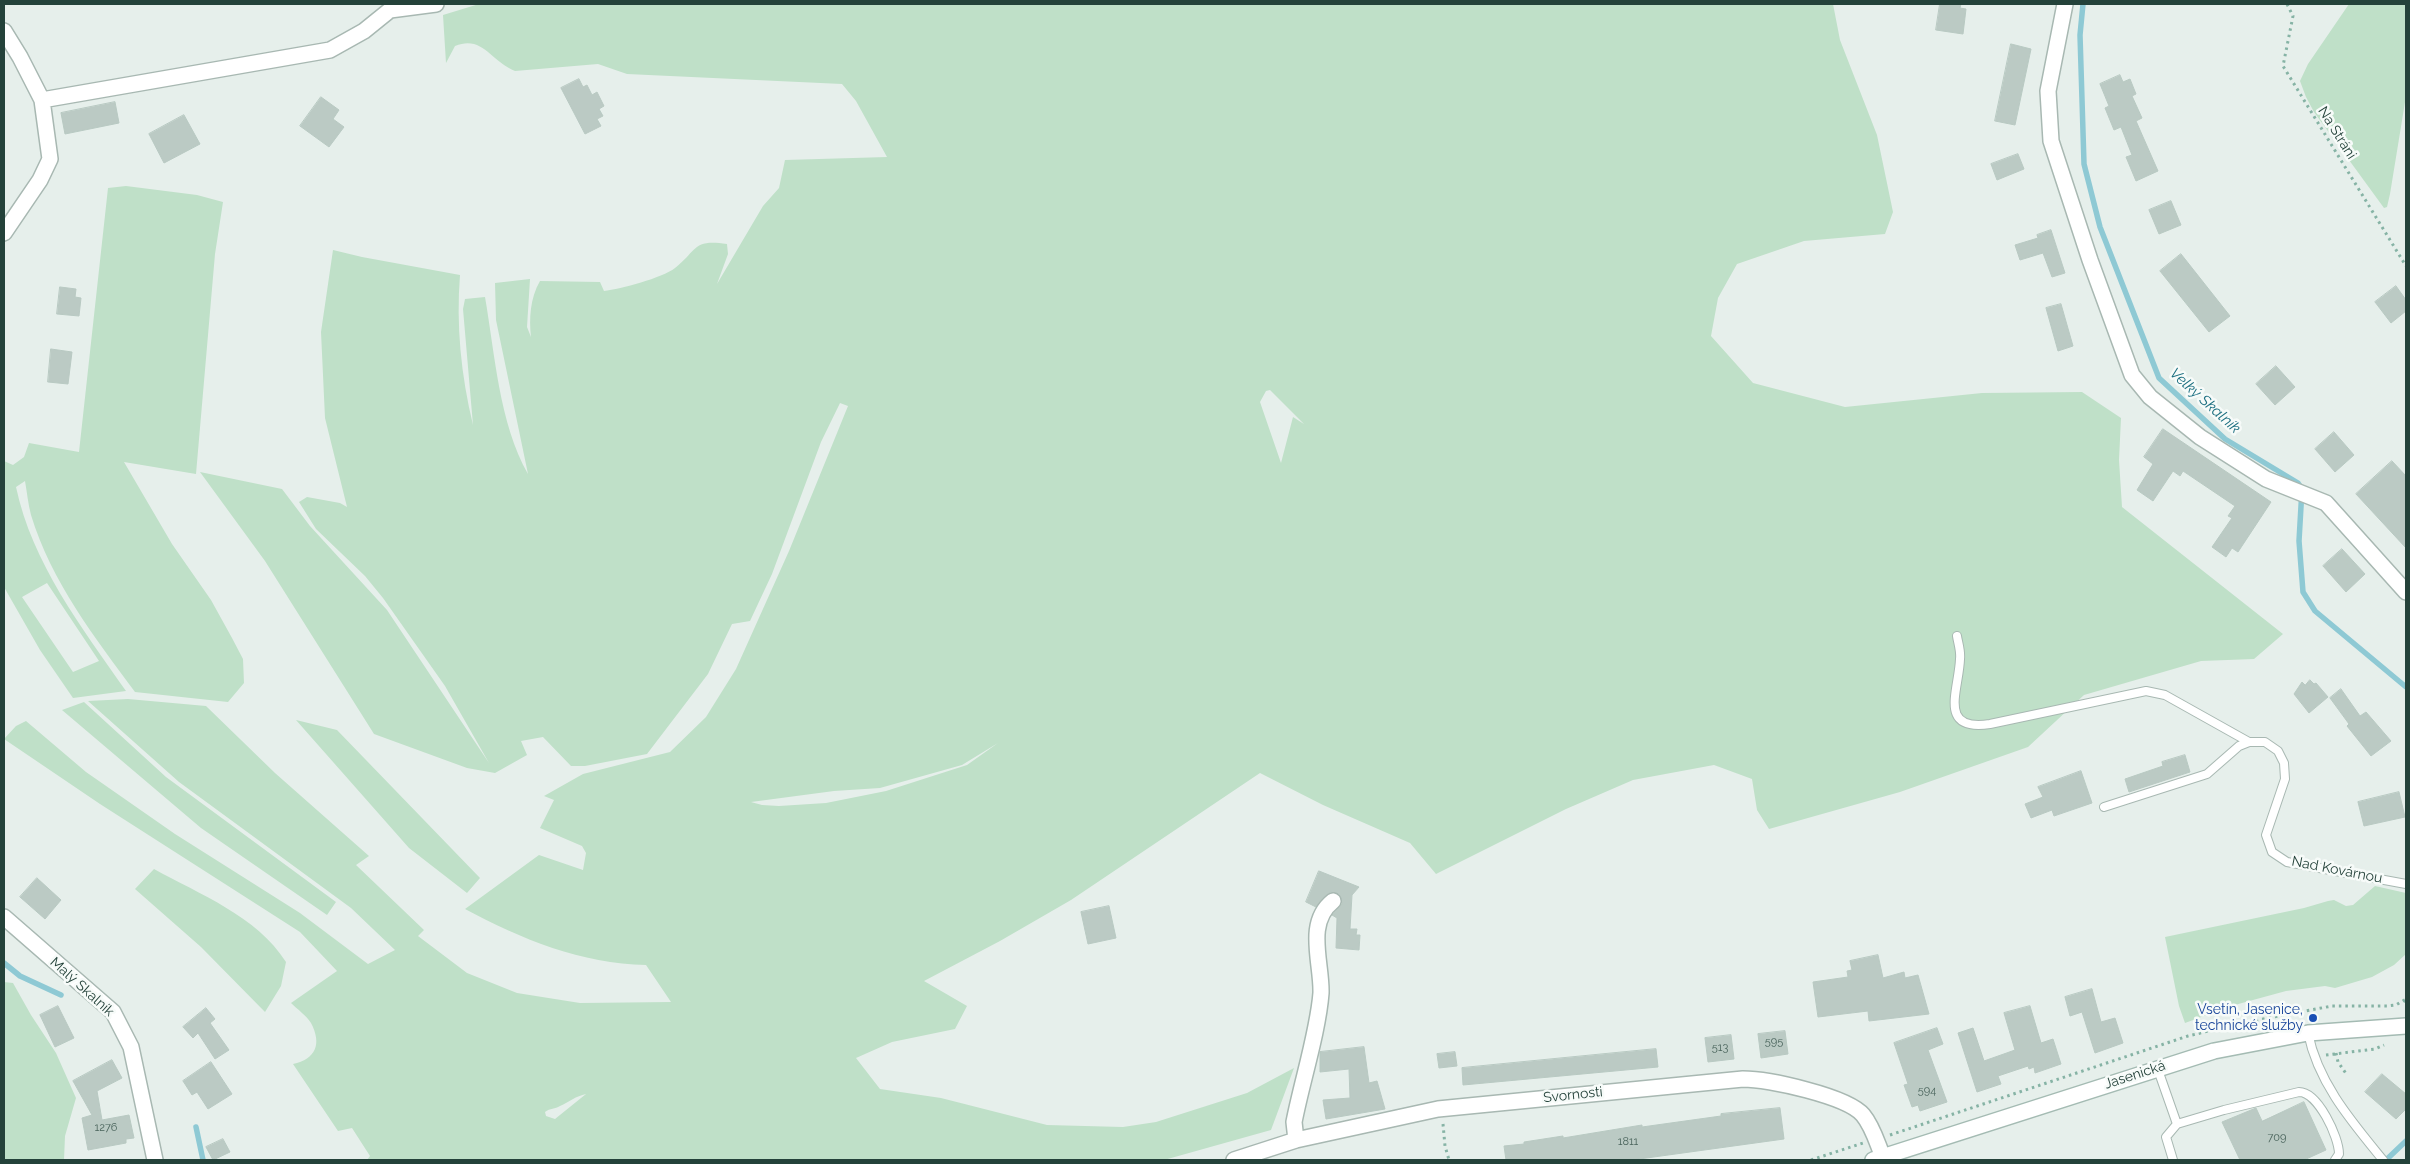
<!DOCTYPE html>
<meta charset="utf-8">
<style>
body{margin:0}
#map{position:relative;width:2410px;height:1164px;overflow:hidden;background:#e6efeb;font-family:Raleway,sans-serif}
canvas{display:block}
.frame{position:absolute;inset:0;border:5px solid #24423a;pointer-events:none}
</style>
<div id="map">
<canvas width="2410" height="1164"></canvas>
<div class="frame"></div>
</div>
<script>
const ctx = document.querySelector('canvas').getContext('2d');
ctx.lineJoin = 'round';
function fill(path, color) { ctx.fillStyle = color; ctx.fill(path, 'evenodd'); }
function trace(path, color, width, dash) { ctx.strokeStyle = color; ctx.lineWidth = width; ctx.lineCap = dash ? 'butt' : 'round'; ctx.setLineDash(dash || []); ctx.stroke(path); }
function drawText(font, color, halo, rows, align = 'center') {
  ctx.font = font + ' Raleway,sans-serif'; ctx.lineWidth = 5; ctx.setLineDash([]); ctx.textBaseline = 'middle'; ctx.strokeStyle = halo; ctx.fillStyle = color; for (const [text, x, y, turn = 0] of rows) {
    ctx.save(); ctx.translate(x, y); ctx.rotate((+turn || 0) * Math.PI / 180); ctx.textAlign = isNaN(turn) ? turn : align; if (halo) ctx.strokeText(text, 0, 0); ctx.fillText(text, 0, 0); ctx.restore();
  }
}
fill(new Path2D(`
 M479,4H1833L1840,40L1877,135L1893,212L1885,234L1804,241L1737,264L1718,298L1711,336L1753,383L1845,407L1982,393L2082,392L2121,418L2119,460L2122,507L2283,634L2254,659L2201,661L2084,695L2028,747L1900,792L1769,829L1757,810L1752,779L1714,765L1633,780L1566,809L1436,874L1410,843L1323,805L1260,773L1071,900L1000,941L924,981L967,1006L955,1029L892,1042L856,1058L880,1089L941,1098L1047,1125L1123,1127L1156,1122L1247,1093L1294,1068L1271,1130L1164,1160H367L370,1156L352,1128L338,1131L293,1064C316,1059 322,1044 311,1023C307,1016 297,1009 291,1003L337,971L300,932L100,804L4,739L16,726L26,721L86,772L175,834L300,913L368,964L395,950L351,908L179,782L88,701L128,699L206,706L275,773L369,856L356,865L424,930L418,936L467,973L517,993L580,1003L671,1002L646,965C582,964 521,939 465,909L539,855L583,870L586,853L582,846L540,828L554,800L544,796L583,774L670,752L706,717L736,669L789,551L848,406L840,403L821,442L772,574L750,621L732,624L708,674L647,754L585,766H571L543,737L521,741L527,755L495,773L467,768L374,734L265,561L200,472L282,489L310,526L387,610L489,763L445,686L383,598L365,576L316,529L299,502L307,497L340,503L347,507L325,418L321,332L333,250L362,257L460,275C456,325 461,375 473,425L463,309L465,299L485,297C495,354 499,423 528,474L496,320L495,283L530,279L527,327L531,337C529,319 530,298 540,281L600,282L604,291C621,289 662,278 675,268C698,250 692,239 727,244L728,254L717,284L763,206L779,188L785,160L887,157L856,101L842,84L627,74L598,64L515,71C490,61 483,35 455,46L446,63L443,15ZM1270,390L1304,424L1293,417L1281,463L1260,402L1266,391ZM998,743L967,765L886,791L826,803L779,806L762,805L751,802L834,791L880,788L962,765ZM586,1094L555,1119L546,1116L545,1112C550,1108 555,1109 560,1106C569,1102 576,1096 586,1094Z
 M2349,4H2406V96L2390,194L2387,207L2384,208L2314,112L2306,97L2300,81L2308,64Z
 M126,186L197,195L223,202L215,254L196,474L124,462L172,544L211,600L232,638L243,659L244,683L228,702L135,692C95,638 51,581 31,515C28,504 27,492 25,481L16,487C32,563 82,628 126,691L73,698L40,650L4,587V461L13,465L24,457L29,443L79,452L108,188ZM47,583L99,661L73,672L22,597Z
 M84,702L166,777L336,902L327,915L201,828L62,710Z
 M296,720L337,730L480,878L467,893L409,848Z
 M154,869C199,894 257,916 286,962L281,986L265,1012L201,947L135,889Z
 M2375,886L2406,893V954L2394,965L2372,977L2335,988L2325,986L2286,991L2231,1006L2185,1023L2179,1006L2165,937L2304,908L2328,901L2334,900L2346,906L2353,905Z
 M4,982L13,983L31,1015L56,1053L76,1098L65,1136L64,1160H4Z`), '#bfe0c8');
trace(new Path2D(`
 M2083,4L2080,35L2084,164L2100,227L2159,378L2225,439L2298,483L2302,489L2299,541L2303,592L2315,611L2406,687
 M4,963L20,976L61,995
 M196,1127L203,1160
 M2386,1160L2406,1141`), '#8ec9d4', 5.5);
const building = new Path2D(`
 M1940,4H1961L1960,8L1966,9L1963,34L1936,30Z
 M2011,44L2031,49L2015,125L1995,121Z
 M2120,75L2123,82L2130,79L2136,94L2132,96L2142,118L2136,121L2158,171L2136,181L2126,157L2132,155L2121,127L2114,130L2105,108L2109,106L2100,84Z
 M579,79L583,87L587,85L592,95L597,92L604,106L599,109L603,116L597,119L601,126L585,134L561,88Z
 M321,97L339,110L333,119L344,127L329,147L300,126Z
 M115,102L119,123L65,134L61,113Z
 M184,115L200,144L164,163L149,134Z
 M2018,154L2024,169L1997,180L1991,164Z
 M2171,201L2181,225L2159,234L2149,210Z
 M2051,230L2065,273L2052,277L2043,253L2020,260L2015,245L2038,238L2037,235Z
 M2181,254L2230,316L2209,332L2160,271Z
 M2396,286L2406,300V311L2391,323L2375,302Z
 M60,287L76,289L75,297L81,298L79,316L57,314Z
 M2061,304L2073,346L2058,351L2046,308Z
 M51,349L72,352L68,384L48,382Z
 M2276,366L2295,387L2275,405L2256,384Z
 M2163,429L2271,502L2238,552L2232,548L2226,557L2212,547L2232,518L2228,516L2235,506L2183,471L2180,476L2173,471L2153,501L2137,490L2153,464L2144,457Z
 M2334,432L2354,455L2335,472L2315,449Z
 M2392,461L2406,476V548L2356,494Z
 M2342,549L2365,574L2346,592L2323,566Z
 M2310,680L2314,684L2316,683L2328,697L2309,713L2294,694L2302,682L2305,685Z
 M2341,689L2360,716L2366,712L2391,741L2371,756L2347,726L2349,724L2330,698Z
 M2185,755L2190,772L2129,792L2125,779L2163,766L2162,762Z
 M2081,771L2092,803L2054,816L2052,810L2031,818L2025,804L2043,797L2038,787Z
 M2399,792L2405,817L2364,826L2358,802Z
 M1319,871L1359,887L1352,895L1350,929H1357L1356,935H1360L1359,950L1336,948L1337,918L1332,915L1342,904L1339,894L1330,892L1316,907L1306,902Z
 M37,878L61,900L45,919L20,897Z
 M1109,906L1116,938L1088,944L1081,912Z
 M1878,955L1883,978L1904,972L1905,978L1918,975L1929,1014L1869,1021L1868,1011L1818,1017L1813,982L1848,977L1847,971L1852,970L1850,961Z
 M2092,989L2101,1022L2115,1018L2123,1043L2095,1053L2082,1012L2070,1016L2065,997Z
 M58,1006L74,1038L55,1047L40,1015Z
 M2030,1006L2041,1043L2053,1039L2061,1064L2035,1073L2034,1067L2029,1069L2028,1066L1998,1076L2001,1084L1977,1092L1958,1033L1973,1028L1984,1061L2015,1050L2004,1013Z
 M206,1008L215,1019L210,1023L229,1050L215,1059L198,1033L193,1038L183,1027Z
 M1937,1028L1943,1044L1928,1050L1947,1102L1920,1111L1918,1105L1912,1107L1904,1085L1908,1084L1894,1043Z
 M1785,1031L1788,1054L1761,1058L1758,1034Z
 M1731,1035L1734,1059L1708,1062L1705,1038Z
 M1364,1047L1369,1083L1377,1081L1385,1109L1326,1119L1323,1100L1350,1098L1349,1069L1320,1072V1052Z
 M1656,1049L1658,1067L1463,1085L1462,1068Z
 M1455,1052L1457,1066L1439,1068L1437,1054Z
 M112,1060L122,1078L97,1091L102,1120L129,1115L134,1138L126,1139V1143L88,1150L82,1118L92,1115L73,1081Z
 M211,1062L232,1094L208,1109L197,1092L192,1095L183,1081Z
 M2382,1074L2406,1094V1109L2396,1119L2365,1092Z
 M2304,1102L2326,1150L2304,1160H2240L2222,1122L2256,1108L2262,1121Z
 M1780,1108L1784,1139L1632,1160H1506L1504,1146L1524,1144V1142L1563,1136V1138L1642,1125V1127L1721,1116V1114Z
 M223,1139L230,1152L213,1160L206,1147Z`);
fill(building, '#bbcac4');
trace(building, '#b8c9c2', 1);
const lane = new Path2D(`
 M1957,636C1958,643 1961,651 1960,659C1959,690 1937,732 1990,724L2146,691L2165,695L2249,742
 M2104,807L2207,774L2239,746L2249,742H2265L2278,751L2284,763L2285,779L2266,835L2272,852L2287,862L2406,884
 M2308,1033C2318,1083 2352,1122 2383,1160
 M2157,1067L2177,1124
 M2173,1160L2166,1137L2177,1124L2224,1110L2299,1092C2318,1092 2339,1137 2339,1154L2335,1160`);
const street = new Path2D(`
 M2065,4L2048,91L2051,141L2090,260L2132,375L2150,397L2200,437L2266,479L2326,503L2406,592
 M4,31L20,57L42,100L50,159L40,180L4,233
 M42,100L330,50L364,31L390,10L436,4
 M4,917L113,1012L131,1047L155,1160
 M1296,1140L1294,1122C1302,1081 1318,1032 1321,993C1322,963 1305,923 1333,901
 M1234,1160L1296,1140L1438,1109L1743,1079C1768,1079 1847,1096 1863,1115C1873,1127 1877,1143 1883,1157`);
const secondary = new Path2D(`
 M1873,1160L2214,1051L2308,1033L2406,1026`);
trace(lane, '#a8b8b2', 10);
trace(street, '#a8b8b2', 18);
trace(secondary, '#a4bbb3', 18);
trace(new Path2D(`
 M2287,4L2293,16L2283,66L2406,266
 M2405,1000L2406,1006
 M2336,1053L2338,1062L2347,1075
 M2326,1055L2375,1049L2384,1045
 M1443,1124L1445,1146L1449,1160
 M1890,1135L2188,1036L2242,1023L2332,1006H2387L2396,1005L2406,999
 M1811,1160L1863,1143`), '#86b3a5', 3, [2.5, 4]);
trace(lane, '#fff', 8);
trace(street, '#fff', 15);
trace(secondary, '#fff', 15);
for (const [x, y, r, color] of [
 [2313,1018,5,"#1a4fb4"]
]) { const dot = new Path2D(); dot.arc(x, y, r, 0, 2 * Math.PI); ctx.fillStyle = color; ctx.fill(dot); trace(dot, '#f7fbf9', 2); }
drawText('11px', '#4a645c', null, [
 ["595",1774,1042],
 ["513",1720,1048],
 ["594",1927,1091],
 ["1276",106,1128],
 ["709",2277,1138],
 ["1811",1628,1142]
]);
drawText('14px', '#24423a', '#f7fbf9', [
 ["Na Stráni",2337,133,58],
 ["Nad Kovárnou",2337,870,11],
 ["Malý Skalník",82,987,42],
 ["Jasenická",2135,1075,-18],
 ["Svornosti",1573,1095,-6]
]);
drawText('14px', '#164399', '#f7fbf9', [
 ["Vsetín, Jasenice,",2303,1010],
 ["technické služby",2303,1026]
], 'right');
drawText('italic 15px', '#1c6f80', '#f7fbf9', [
 ["Velký Skalník",2205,401,42]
]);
</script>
